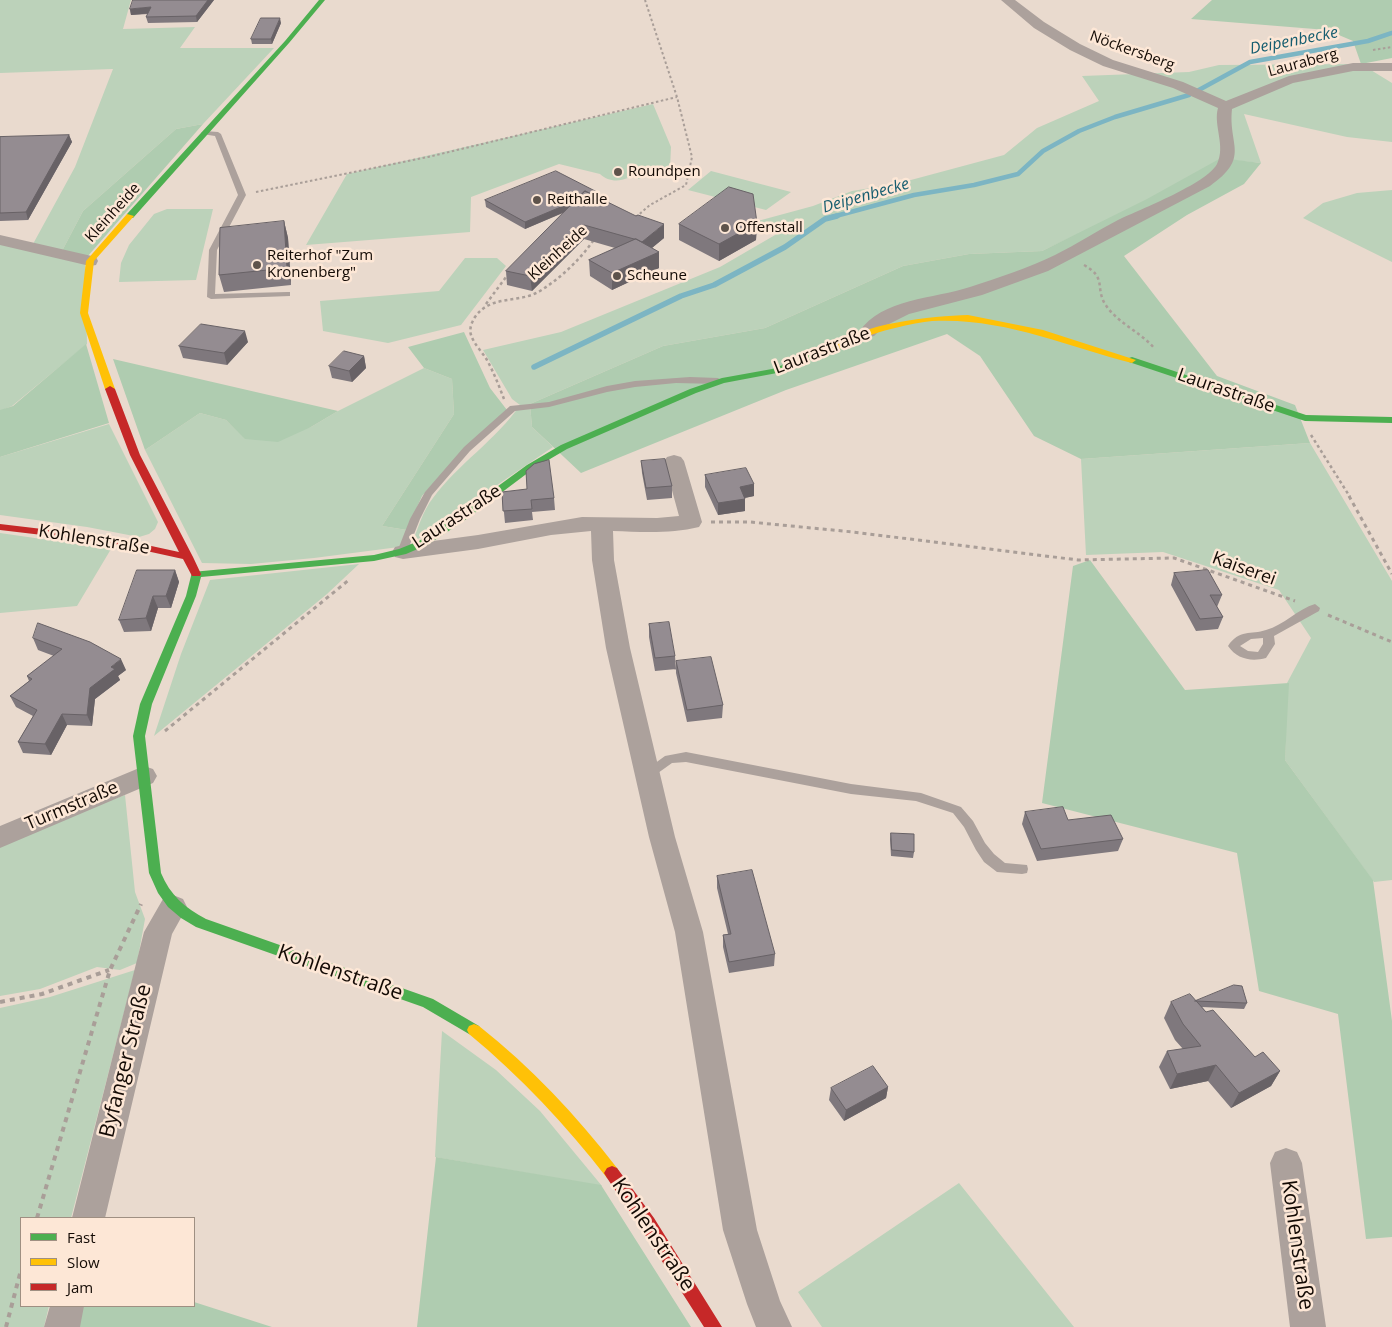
<!DOCTYPE html>
<meta charset="utf-8">
<style>
body{margin:0}
#map{position:relative;width:1392px;height:1327px;overflow:hidden;background:#e9dace;font-family:"Open Sans",sans-serif}
canvas{display:block}
.legend{position:absolute;left:20px;top:1217px;width:175px;height:90px;box-sizing:border-box;background:#fde7d6;border:1px solid #9f8f82;margin:0;padding:6px 9px;list-style:none;font-size:15px;color:#130a04}
.legend li{display:flex;align-items:center;gap:10px;height:25px}
.legend b{width:25px;border:1px solid #9f8f82}
</style>
<div id="map">
<canvas width="1392" height="1327"></canvas>
<ul class="legend">
<li><b style="height:6px;background:#4caf50"></b>Fast</li>
<li><b style="height:6px;background:#ffc107"></b>Slow</li>
<li><b style="height:6px;background:#c62828"></b>Jam</li>
</ul>
</div>
<script>
const ctx = document.querySelector('canvas').getContext('2d');
ctx.lineJoin = 'round';
function fill(path, color) { ctx.fillStyle = color; ctx.fill(path, 'evenodd'); }
function trace(path, color, width, dash) { ctx.strokeStyle = color; ctx.lineWidth = width; ctx.lineCap = dash ? 'butt' : 'round'; ctx.setLineDash(dash || []); ctx.stroke(path); }
function drawText(font, color, halo, rows, align = 'center') {
  ctx.font = font + ' "Open Sans",sans-serif'; ctx.lineWidth = 5; ctx.setLineDash([]); ctx.textBaseline = 'middle'; ctx.strokeStyle = halo; ctx.fillStyle = color; for (const [text, x, y, turn = 0] of rows) {
    ctx.save(); ctx.translate(x, y); ctx.rotate((+turn || 0) * Math.PI / 180); ctx.textAlign = isNaN(turn) ? turn : align; if (halo) ctx.strokeText(text, 0, 0); ctx.fillText(text, 0, 0); ctx.restore();
  }
}
fill(new Path2D(`
 M0,0H131L123,29L195,27L180,48H274L203,124L176,129L83,211L62,251L33,244L75,167L113,69L0,73Z
 M1361,64L1392,83V142L1347,137L1244,114L1261,163L1221,159L1217,168L1042,251L969,254L903,266L765,328L663,346L530,404L532,427L553,447L412,543C418,529 423,510 433,498C458,464 496,440 520,405L512,399L483,350L561,332L720,267L782,231L756,233L754,222L813,206L852,191L896,184L1004,155L1037,128L1099,101L1082,76L1189,72L1219,65Z
 M653,104L671,147L670,169L638,179L637,171C628,182 610,184 600,174L559,164L471,197L470,232L306,245L347,174Z
 M711,171L791,192L766,210L688,190Z
 M1392,190V262L1303,218L1323,203L1357,193Z
 M167,209H213L196,280L119,282L121,263L129,245L154,214Z
 M0,242L85,263L87,344L12,406L0,411Z
 M465,258H497L506,266L461,325L388,343L323,331L320,301L439,291Z
 M424,368L452,379L454,414L382,526L407,530L399,547L314,558L251,564L202,563L145,450L200,413L226,420L245,438L311,427L338,411Z
 M109,424L158,522L155,529L149,534L139,537L87,527L0,515V457Z
 M1310,443L1392,581V880L1374,882L1285,760L1287,683L1311,638L1279,590L1163,552L1086,555L1081,459Z
 M0,533L111,549L77,606L0,613Z
 M359,564L327,594L154,736L181,654L210,580Z
 M125,795L135,892L145,919L137,963L120,970L97,967L40,989L0,996V842Z
 M135,970L71,1218H21V1306H49L44,1327H0V1008L50,997Z
 M442,1031L496,1070L540,1111L602,1186L435,1157Z
 M959,1183L1074,1327H822L798,1292Z`), '#bcd2ba');
fill(new Path2D(`
 M1212,0H1392V58L1361,64L1353,41L1327,30L1191,19Z
 M203,124L87,257L62,251L83,211L176,129Z
 M1221,158L1261,163L1244,184L1187,215L1124,256L1217,376L1295,405L1310,443L1081,459L1034,436L980,356L947,334L786,390L581,473L532,427L530,404L663,346L765,328L903,266L969,254L1042,251L1147,199Z
 M464,332L490,388L507,410L463,451L422,496L407,530L382,526L454,414L452,379L424,368L408,347Z
 M86,344L109,423L0,457V410L13,406Z
 M113,359L338,411L311,427L278,442L245,439L226,420L200,413L145,450Z
 M1090,560L1185,690L1289,683L1285,760L1373,880L1392,1021V1237L1366,1239L1338,1014L1259,991L1237,853L1042,803L1073,566Z
 M436,1157L601,1185L691,1327H417Z
 M194,1302L272,1327H72L77,1306H194Z`), '#afccb0');
trace(new Path2D(`
 M1197,91L1250,62L1368,41L1392,33
 M832,217L914,195L974,185L1018,174L1043,151L1079,131L1115,117L1189,95`), '#7cb5c3', 4.5);
trace(new Path2D(`
 M534,367L681,296L714,285L785,247L825,219L837,216`), '#7cb5c3', 5.5);
trace(new Path2D(`
 M1373,50L1392,47
 M256,192L428,157L677,97
 M636,217L650,205L686,185L692,157L677,97L645,0`), '#a99e98', 2, [2.5, 2.5]);
trace(new Path2D(`
 M636,217L637,216
 M1084,265C1107,278 1095,287 1105,304C1117,323 1141,332 1155,349
 M486,304L509,273
 M504,399C499,386 494,373 487,360C482,352 474,344 471,335C469,328 472,322 475,317C491,294 519,304 540,291C562,277 581,259 595,238
 M1311,435L1350,497`), '#a99e98', 2.5, [3, 3]);
trace(new Path2D(`
 M1349,496L1392,574
 M711,522H750L853,532L1078,560L1174,558L1295,601
 M1328,615L1392,642
 M165,731L350,579`), '#a99e98', 3, [4, 4]);
trace(new Path2D(`
 M0,1002L42,994L109,970
 M37,1218L110,970L141,904
 M6,1327L21,1270`), '#a99e98', 4, [5, 5]);
fill(new Path2D(`
 M204,131L218,132L221,134L246,195L217,250L215,294L287,292H290V296L211,299L207,297L209,250L238,195L215,136L202,134L201,133Z
 M690,377L718,378L722,381L718,384L676,383L635,387L607,392L549,407L515,411L470,451L432,495L420,519L407,552L402,555L397,552L410,519L425,492L464,447L510,406L549,402L607,386L635,381Z
 M1315,604L1320,608L1319,611L1274,636L1275,644L1266,658C1251,662 1237,659 1228,646C1239,629 1251,635 1266,630C1284,625 1298,609 1315,604ZM1263,638V644L1258,652L1248,651L1240,646L1251,639Z
 M686,752L851,784L921,793L961,807L973,821L985,843L994,854L1005,863L1027,865L1028,869L1027,873L1022,874L997,872L984,862L976,850L964,827L953,813L916,801L851,794L686,762L672,763L651,778H643L641,775L643,772L665,756Z`), '#aca19c');
fill(new Path2D(`
 M1001,0H1015L1044,22L1080,44L1113,60L1183,82L1226,101L1289,76L1353,63H1392V71H1353L1293,83L1232,109C1228,146 1251,157 1210,186L1048,271L982,295L909,314L883,327L874,336L868,337L862,336L859,332C882,298 934,299 970,287C998,278 1028,268 1055,255C1077,244 1097,231 1118,220C1141,209 1206,184 1217,164C1226,146 1213,125 1218,108L1173,88L1103,66L1070,50L1034,28Z
 M0,235L96,257L98,261L96,265L90,266L0,245Z
 M674,455L681,457L684,461L702,522L699,527C671,534 641,532 613,531L614,560L630,648L675,837L703,932L757,1230L780,1301L792,1327H756L747,1304L723,1230L675,932L649,837L606,648L592,560L591,531L551,535L478,549L403,559L395,557L392,552L395,547L403,545L478,535L582,517L657,518L679,516L664,461L667,457Z
 M144,766L153,769L157,776L153,783L0,848V826Z
 M173,895L183,899L187,907L172,934L105,1218H72L144,932L163,899Z
 M1286,1148L1297,1152L1302,1163L1326,1327H1290L1270,1163L1275,1152Z
 M50,1306H84L80,1327H44Z`), '#aca19c');
fill(new Path2D(`
 M319,0H325L289,43L133,218H127V214L285,41Z
 M838,344L842,347L841,349L777,373L724,383L696,393L567,449L533,469L461,523L427,545L406,554L374,561L201,577L196,596L152,704L145,736L161,873C170,895 185,908 206,919L433,999L479,1026L481,1030L479,1034L474,1036L469,1034L423,1007L196,927L181,918L168,907L158,893L149,873L133,736L140,704L186,596L192,572L374,555L399,549L419,541L453,519L527,465L561,445L690,389L722,378L772,369Z
 M1132,357L1306,415L1392,417V423L1305,421L1129,362V358Z`), '#4caf50');
fill(new Path2D(`
 M127,214L134,216L94,261L88,313L115,389L110,392L105,389L80,313L86,261Z
 M968,315L1043,330L1136,360L1132,363C1066,346 1002,317 932,321C913,323 877,331 859,340C852,343 843,350 835,349L834,347C859,323 933,316 968,315Z
 M474,1024L479,1026C531,1067 576,1115 617,1168L620,1173L617,1178L612,1180L607,1178C566,1125 521,1077 469,1034L467,1030L469,1026Z`), '#ffc107');
fill(new Path2D(`
 M110,386L115,389L140,455L193,557L201,574L200,576H192L183,559L110,543L0,530V524L110,537L179,552L130,455L105,389Z
 M612,1166L617,1168L654,1218L722,1327H704L642,1230L607,1178L604,1173L607,1168Z`), '#c62828');
fill(new Path2D(`
 M214,0L197,22L148,23L146,17L148,14L131,15L130,9Z
 M281,23L272,44H252L251,39Z
 M69,135L72,142L28,220L0,221V137Z
 M597,197L664,238L652,248L659,252V268L612,290L590,276L589,260L615,248L584,239L532,291L507,285L506,271L563,213L525,229L486,207L485,200Z
 M284,221L288,238L291,285L224,292L219,275Z
 M757,223L756,240L719,261L679,240V224Z
 M248,342L227,365L183,358L179,346Z
 M364,356L366,368L352,382L332,378L329,366Z
 M641,461L672,486V498L647,500L642,473Z
 M705,475L754,484V496L745,498V511L718,515L705,487Z
 M502,492L554,498L555,510L532,512L533,520L505,523Z
 M175,570L179,582L171,608H158L151,631L124,632L119,620Z
 M1174,573L1222,595L1217,607L1223,617L1218,629L1196,631L1171,585Z
 M649,624L675,656L676,669L655,671L649,637Z
 M33,638L126,670L118,676L120,680L95,699L92,726L67,725L51,755L23,753L18,742L33,716L16,707L10,696L29,681L27,676L54,656L38,650Z
 M676,661L723,705L722,718L687,722L676,673Z
 M1025,812L1068,820L1123,839L1118,851L1037,861L1022,824Z
 M891,833L914,852L913,858L891,856L890,839Z
 M717,876L775,954L774,966L729,973L723,947V935L728,934L717,888Z
 M1196,1000L1247,1003L1244,1009L1202,1007L1206,1012L1255,1057L1280,1071L1271,1086L1231,1108L1208,1081L1170,1089L1159,1067L1167,1051L1183,1049L1175,1040L1164,1018L1171,1002Z
 M888,1087L886,1098L844,1121L829,1100L831,1088Z`), '#7f787d');
fill(new Path2D(`
 M208,0H214L197,22L196,16Z
 M151,7L153,13L131,15L130,9Z
 M280,18L281,23L272,44L271,39Z
 M69,135L72,142L28,220L26,212Z
 M597,192V198L525,229V222Z
 M284,221L288,238L291,285L287,268Z
 M757,223L756,240L719,261V244Z
 M664,224V238L642,256V242Z
 M584,225V239L532,291L530,276Z
 M659,252V268L612,290V273Z
 M245,331L248,342L227,365L224,353Z
 M364,356L366,368L352,382L349,371Z
 M754,484V496L739,499L740,487Z
 M745,499V511L718,515V503Z
 M175,570L179,582L171,608L166,596Z
 M153,596L158,608L151,631L146,618Z
 M121,659L126,670L118,676L120,680L95,699L92,726L87,715L90,688L111,667Z
 M62,714L67,725L51,755L45,744Z
 M1216,1065L1208,1081L1170,1089L1177,1074Z
 M1280,1071L1271,1086L1231,1108L1239,1093Z
 M888,1087L886,1098L844,1121L846,1110Z`), '#686266');
const building = new Path2D(`
 M133,0H208L196,16L146,17L151,7L130,9Z
 M261,18H280L271,39H251Z
 M69,135L26,212L0,213V137Z
 M556,171L597,192L591,194L585,191L575,201L525,222L485,200Z
 M729,187L753,194L757,223L719,244L679,224Z
 M585,191L636,216L638,215L664,224L642,242L636,239H634L584,225L530,276L506,271Z
 M284,221L287,268L219,275L220,228Z
 M636,239L659,252L612,273L589,260Z
 M201,324L245,331L224,353L179,346Z
 M344,351L364,356L349,371L329,366Z
 M665,459L672,486L646,488L641,461Z
 M549,460L554,498L531,500L532,509L503,511L502,492L527,489L526,471L534,464Z
 M746,468L754,484L740,487L745,499L718,503L705,475Z
 M137,570H175L166,596H153L146,618L119,620Z
 M1208,570L1222,595H1210L1223,617L1200,619L1174,573Z
 M669,622L675,656L655,658L649,624Z
 M38,623L90,642L121,659L111,667L115,669L90,688L87,715L62,714L45,744L18,742L37,710L10,696L32,679L27,676L62,649L33,638Z
 M711,657L723,705L687,710L676,661Z
 M1063,807L1068,820L1111,815L1123,839L1041,849L1025,812Z
 M891,833L914,834V852L892,850Z
 M752,870L775,954L729,962L723,935L731,934L717,876Z
 M1234,985L1242,986L1247,1003L1195,1001Z
 M1190,994L1206,1012L1213,1010L1255,1057L1263,1052L1280,1071L1239,1093L1216,1065L1177,1074L1167,1051L1201,1046L1183,1024L1171,1002Z
 M873,1066L888,1087L846,1110L831,1088Z`);
fill(building, '#948c91');
trace(building, '#686266', 1);
for (const [x, y, r, color] of [
 [618,172,5,"#5e534b"],
 [537,200,5,"#5e534b"],
 [725,228,5,"#5e534b"],
 [257,265,5,"#5e534b"],
 [617,276,5,"#5e534b"]
]) { const dot = new Path2D(); dot.arc(x, y, r, 0, 2 * Math.PI); ctx.fillStyle = color; ctx.fill(dot); trace(dot, '#fde7d6', 2); }
drawText('15px', '#130a04', '#fde7d6', [
 ["Nöckersberg",1132,51,20],
 ["Lauraberg",1303,63,-15],
 ["Kleinheide",113,213,-48],
 ["Kleinheide",558,253,-42]
]);
drawText('15px', '#130a04', '#fde7d6', [
 ["Roundpen",628,172],
 ["Reithalle",547,200],
 ["Offenstall",735,228],
 ["Reiterhof \"Zum",267,256],
 ["Kronenberg\"",267,273],
 ["Scheune",627,276]
], 'left');
drawText('italic 16px', '#165d6f', '#fde7d6', [
 ["Deipenbecke",1294,41,-11],
 ["Deipenbecke",866,196,-16]
]);
drawText('18px', '#130a04', '#fde7d6', [
 ["Laurastraße",822,351,-21],
 ["Laurastraße",1226,391,19],
 ["Laurastraße",457,517,-33],
 ["Kohlenstraße",94,540,9],
 ["Kaiserei",1244,569,20],
 ["Turmstraße",72,806,-23]
]);
drawText('21px', '#130a04', '#fde7d6', [
 ["Kohlenstraße",340,973,19],
 ["Byfanger Straße",126,1061,-76],
 ["Kohlenstraße",653,1235,56],
 ["Kohlenstraße",1297,1245,82]
]);
</script>
